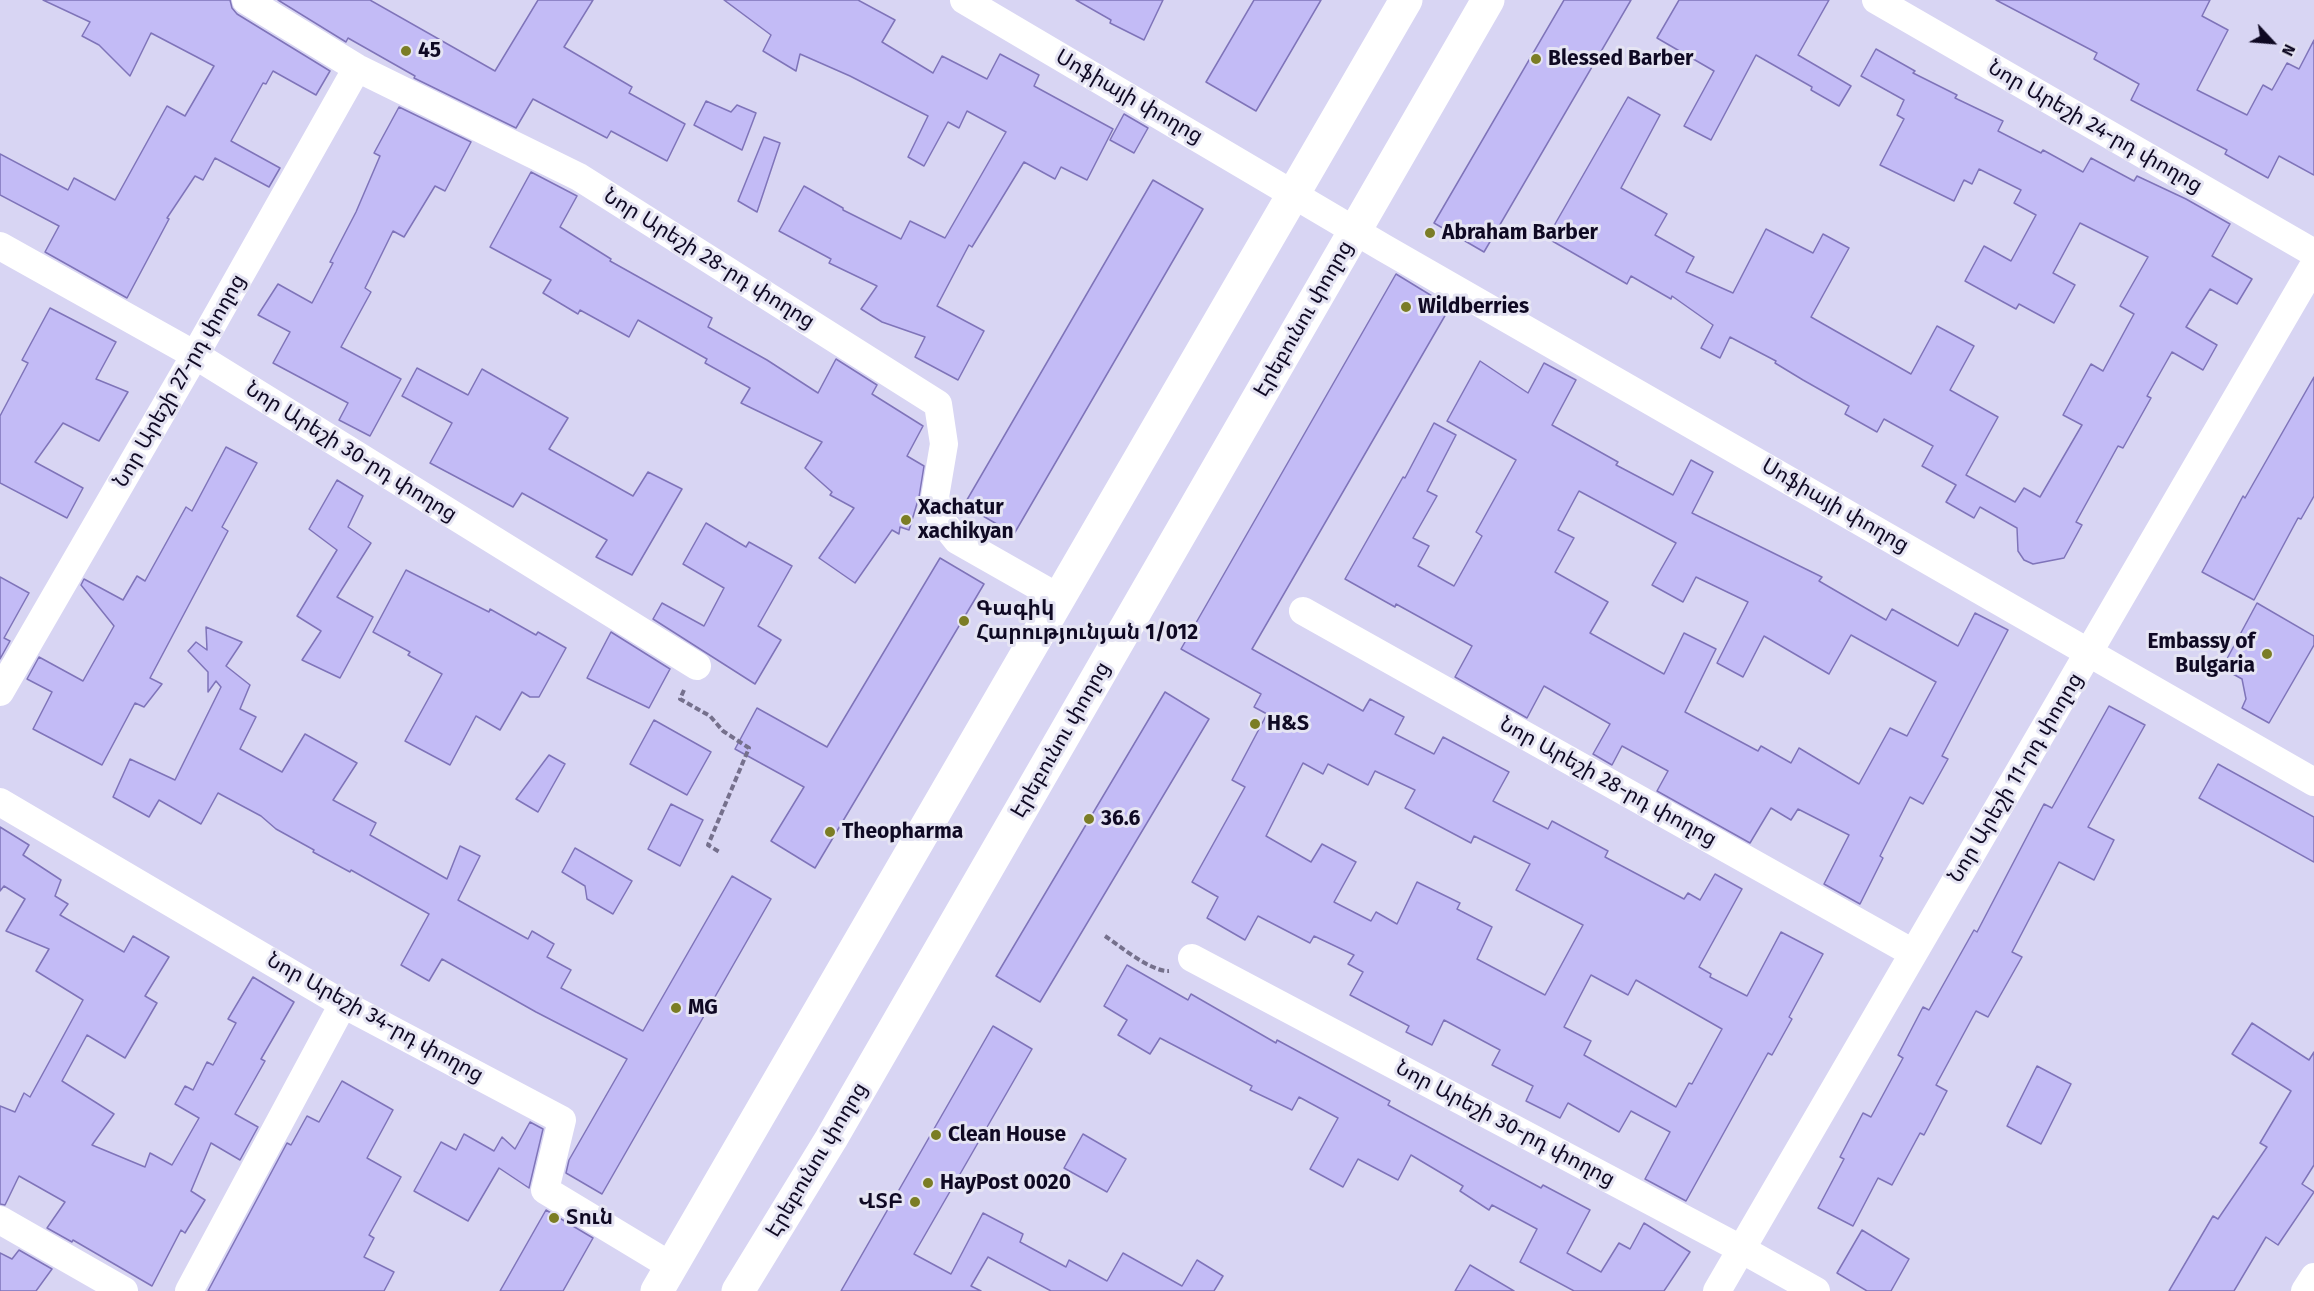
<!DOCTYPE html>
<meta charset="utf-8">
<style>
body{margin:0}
#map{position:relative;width:2314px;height:1291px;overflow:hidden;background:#d8d5f3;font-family:"Fira Sans",sans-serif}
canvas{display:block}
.north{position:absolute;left:2242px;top:12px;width:60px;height:60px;-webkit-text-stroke:4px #e5e4f3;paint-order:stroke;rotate:116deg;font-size:16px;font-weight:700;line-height:24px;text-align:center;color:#0f0923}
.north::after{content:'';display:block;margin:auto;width:21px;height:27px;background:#0f0923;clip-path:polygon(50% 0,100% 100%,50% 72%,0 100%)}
</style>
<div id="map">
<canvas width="2314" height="1291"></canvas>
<div class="north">N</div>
</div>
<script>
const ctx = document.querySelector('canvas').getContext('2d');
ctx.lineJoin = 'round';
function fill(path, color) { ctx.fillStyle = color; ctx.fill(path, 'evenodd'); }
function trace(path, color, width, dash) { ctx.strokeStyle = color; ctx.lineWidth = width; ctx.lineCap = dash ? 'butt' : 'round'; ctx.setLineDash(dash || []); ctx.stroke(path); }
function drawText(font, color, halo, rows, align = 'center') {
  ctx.font = font + ' "Fira Sans","Noto Sans Armenian",sans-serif'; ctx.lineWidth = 6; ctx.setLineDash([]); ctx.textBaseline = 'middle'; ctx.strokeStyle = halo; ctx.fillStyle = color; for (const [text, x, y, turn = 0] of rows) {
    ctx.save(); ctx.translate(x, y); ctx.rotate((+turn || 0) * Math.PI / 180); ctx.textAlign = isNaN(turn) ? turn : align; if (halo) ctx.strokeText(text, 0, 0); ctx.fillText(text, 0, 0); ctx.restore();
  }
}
const building = new Path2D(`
 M43,0H230L232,8L237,14L330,71L316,95L273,71L266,84L263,83L231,141L280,168L269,187L215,158L203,180L195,176L167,218L169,219L127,298L45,252L59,226L0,195V154L68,190L74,178L115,200L167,106L185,116L214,66L151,33L130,76L99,45L82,36L90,22Z
 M278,0H370L495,71L538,0H593L564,47L632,87L629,93L685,124L667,161L611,131L607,138L533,99L516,128L414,78L415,76L348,38L346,42Z
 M724,0H858L895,20L882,42L933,73L942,56L987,79L1000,54L1039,75L1034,86L1113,129L1087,180L1061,167L1055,179L1024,162L972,247L969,245L937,306L984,331L958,380L915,357L925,337L882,322L861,309L877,286L829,263L831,259L779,231L804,186L843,208V210L901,239L910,221L945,238L1006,132L967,111L959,128L948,122L924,166L908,157L928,116L850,76L800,54L796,71L763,51L771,35Z
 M1076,0H1163L1144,40L1110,23L1111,20Z
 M1254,0H1321L1256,111L1206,82Z
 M1564,0H1631L1484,252L1434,223Z
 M1679,0H1829L1798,55L1851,86L1839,106L1811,90L1812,87L1756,55L1711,140L1684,126L1714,71L1657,38Z
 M1996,0H2210L2202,16L2228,30L2197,90L2247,115L2263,85L2272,90L2287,63L2299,69L2314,40V175L2279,156L2268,178L2225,154L2227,150L2131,100L2139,84L2094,59L2097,53Z
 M1876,49L1915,71L1913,73L1957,95L1955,98L2003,121L1998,131L2041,153L2043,150L2083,172L2091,158L2134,181L2137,176L2186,199L2230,224L2212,256L2252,279L2237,304L2210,289L2186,327L2217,345L2203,370L2172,352L2147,396L2151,398L2123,448L2118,446L2076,522L2082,525L2064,558L2033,564L2024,560L2018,551L2017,528L1980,507L1974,518L1946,502L1956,485L1922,466L1933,446L1884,419L1877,432L1845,414L1849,406L1803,380L1775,363L1776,361L1730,337L1720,358L1701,348L1713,325L1672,296L1671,299L1631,276L1627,284L1547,238L1628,97L1660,115L1621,188L1667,214L1655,235L1694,257L1686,272L1733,293L1766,229L1813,253L1823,234L1849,248L1811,317L1911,374L1937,326L1974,346L1950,390L1998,417L1966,475L2015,502L2024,488L2040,497L2082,425L2063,415L2091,364L2103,371L2134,314L2120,306L2148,257L2080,223L2053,273L2075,285L2054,323L2019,304L2016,309L1965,281L1984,246L2011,261L2036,215L2014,203L2021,190L1979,169L1972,184L1964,180L1954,201L1880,165L1904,119L1897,115L1904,100L1861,76Z
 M706,101L731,112L737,105L756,113L742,150L694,125Z
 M399,107L471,142L445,191L435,186L404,237L393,231L365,288L371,292L341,347L401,379L370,436L339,420L348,403L273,363L290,332L258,315L278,284L312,303L333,263L330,262L356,212L380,156L374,153Z
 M1124,114L1148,128L1134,153L1110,140Z
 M764,137L780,143L757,212L738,201Z
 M531,172L577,196L560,227L611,259L610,261L712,318L708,327L767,360L818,393L836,359L877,385L872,394L923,426L907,456L924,466L919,497L909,530L900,527L899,534L892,530L855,583L819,558L854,508L830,495L832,492L805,468L822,442L741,403L750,388L705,363L707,359L638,320L629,337L580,310L578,314L543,293L551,280L490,247Z
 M1153,180L1203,209L1014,534L964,505Z
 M1396,274L1450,307L1252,649L1363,711L1370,699L1404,717L1395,734L1434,754L1443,737L1509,772L1493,801L1548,829L1552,821L1608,851L1605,857L1684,899L1688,893L1700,900L1715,874L1742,889L1699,967L1711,974L1710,977L1747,996L1781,932L1823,954L1789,1017L1792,1019L1772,1055L1768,1053L1686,1201L1645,1179L1670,1132L1631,1111L1619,1132L1568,1103L1560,1118L1526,1101L1533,1086L1492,1065L1500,1050L1444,1020L1432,1045L1406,1032L1409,1026L1350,995L1363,972L1348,964L1354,955L1314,936L1310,943L1258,916L1245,940L1207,918L1218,897L1192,882L1245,787L1232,780L1267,714L1254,707L1261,694L1181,649ZM1303,763L1323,774L1328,764L1368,785L1375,771L1415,790L1405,808L1471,843L1474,836L1530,864L1516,890L1583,925L1545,995L1477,959L1492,927L1457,909L1460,903L1417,882L1397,924L1376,912L1371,921L1334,902L1356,862L1322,844L1311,862L1266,836ZM1591,975L1628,995L1636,980L1722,1029L1692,1084L1689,1083L1676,1107L1584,1055L1591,1041L1564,1027Z
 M50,308L116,342L96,379L128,392L99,441L63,423L35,462L83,488L67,518L0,483V416L28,363L22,360Z
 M1480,361L1528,393L1544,363L1576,380L1552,425L1618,462L1616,465L1673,495L1691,460L1713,472L1692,513L1822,577L1819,581L1886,620L1892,609L1958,646L1975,613L2008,630L1942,756L1948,759L1923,804L1910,797L1880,856L1883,858L1860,904L1824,884L1849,835L1798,809L1791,820L1771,808L1750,843L1657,791L1668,771L1622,746L1612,765L1593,754L1610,724L1544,686L1527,718L1455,677L1472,646L1396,604L1395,607L1345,579L1403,477L1405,478L1434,423L1456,435L1427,491L1437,496L1413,538L1429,546L1418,566L1454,586L1482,536L1476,532L1516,460L1447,421ZM1579,491L1676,543L1652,585L1683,602L1696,577L1748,602L1717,663L1743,677L1764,636L1829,674L1851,635L1936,682L1907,736L1890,728L1859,784L1799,748L1791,763L1761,746L1758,751L1685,712L1716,649L1684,633L1664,674L1590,633L1608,602L1555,572L1574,538L1558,530Z
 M417,368L468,395L482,369L568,418L549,449L633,496L648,472L682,489L632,575L596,557L607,540L522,493L513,507L430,463L452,423L402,396Z
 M2314,377V496L2301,519L2298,518L2254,600L2202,572L2243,496L2245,498Z
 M226,447L257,463L222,527L228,531L150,678L162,684L144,707L135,703L102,765L33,729L52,692L27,679L39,657L83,681L114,626L81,585L84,579L123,600L137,576L145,581L186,507L192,511Z
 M337,480L363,496L348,527L371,543L337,597L373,617L340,678L302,660L321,631L297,616L337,550L309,529Z
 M706,523L746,547L749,542L792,566L758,626L781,640L755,684L653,619L662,603L704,626L724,588L683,564Z
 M940,558L984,584L815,868L771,841L804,787L735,749L757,708L827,747Z
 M406,570L489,612L490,609L536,635L538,632L566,648L539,697H530L522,692L500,730L476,716L450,765L405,741L442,674L408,655L410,652L373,632Z
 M0,577L29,593L4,638L10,641L0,659Z
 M2257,603L2314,636V645L2269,723L2242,708L2246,699L2242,679L2222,668Z
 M206,627L242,642L226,666L250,685L240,709L256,717L240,749L282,772L305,734L357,763L333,800L376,823L370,835L447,879L460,846L480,856L458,900L528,939L532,931L554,944L547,957L571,970L561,988L643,1031L732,876L771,899L602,1194L566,1173L569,1160L627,1059L536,1012L442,959L429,981L401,965L429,914L351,870L350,872L313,852L314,850L276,829L261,816L218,793L201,824L159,800L149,817L113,797L130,759L175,780L221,687L216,681L208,692V672L188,651L196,642L207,650Z
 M611,632L670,669L649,708L587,678Z
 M1165,692L1209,719L1040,1002L996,976Z
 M2109,706L2145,725L2088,827L2114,840L2094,880L2059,862L2012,952L2022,957L1988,1017L1976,1011L1936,1085L1947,1091L1924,1135L1920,1133L1892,1185L1878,1178L1853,1226L1818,1208L1844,1159L1840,1157L1863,1113L1871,1117L1903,1058L1898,1055L1923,1007L1929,1010L1974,930L1977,932L2044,804L2052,808Z
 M654,720L711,752L687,795L630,764Z
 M549,755L565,764L538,812L516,799Z
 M2218,764L2314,817V862L2199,798Z
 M671,804L703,820L680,866L648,849Z
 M0,827L29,845L23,855L61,880L55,896L68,904L60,915L124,952L133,936L169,957L145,996L157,1003L125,1058L87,1035L62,1081L114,1114L92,1145L145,1167L150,1153L172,1165L199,1118L175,1104L185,1086L193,1090L207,1062L213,1065L236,1023L228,1019L253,977L294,1002L261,1059L265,1061L235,1114L258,1127L240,1160L211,1143L191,1191L205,1200L185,1233L181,1230L152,1286L73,1240L72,1242L47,1228L65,1202L19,1176L5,1205L0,1204V1106L15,1112L24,1093L30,1097L83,1000L36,971L49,949L6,931L25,899L4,886L0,891Z
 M575,848L632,881L613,914L587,899L585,886L562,872Z
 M1127,965L1188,1000L1191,994L1276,1043L1277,1040L1390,1101L1388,1105L1541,1188L1543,1185L1590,1210L1567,1253L1601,1272L1619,1243L1630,1249L1644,1223L1690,1252L1664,1291H1574L1520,1262L1537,1229L1492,1205L1489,1210L1460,1191L1463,1186L1411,1155L1398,1180L1358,1159L1343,1187L1310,1169L1338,1118L1299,1097L1292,1110L1250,1090L1252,1086L1160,1038L1150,1054L1118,1035L1127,1020L1104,1006Z
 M2252,1023L2309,1060L2314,1052V1165L2302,1184L2314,1192L2278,1245L2266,1237L2234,1291H2169L2213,1216L2218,1219L2267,1147L2260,1143L2291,1091L2232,1054Z
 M993,1026L1032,1049L914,1254L951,1274L983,1213L1023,1234L1020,1242L1066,1267L1069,1260L1107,1281L1123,1253L1182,1286L1197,1260L1223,1276L1214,1291H1051L988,1257L971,1286L981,1291H841Z
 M2037,1066L2071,1084L2041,1144L2007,1126Z
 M342,1081L393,1110L367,1158L401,1177L369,1235L374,1238L364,1257L394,1272L384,1291H208L287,1143L291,1145L307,1116L319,1122Z
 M530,1122L543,1129L529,1188L499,1168L468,1221L414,1191L441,1142L456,1150L464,1134L494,1151L502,1137L515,1149Z
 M1083,1134L1126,1159L1107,1192L1064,1168Z
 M546,1210L593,1238L563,1291H500Z
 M1862,1230L1909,1259L1891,1291H1867L1837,1273Z
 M19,1250L52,1269L36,1291H0V1253L12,1259Z
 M1470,1265L1514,1291H1455Z`);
fill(building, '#c3bbf6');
trace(building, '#7f74b9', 1.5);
trace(new Path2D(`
 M684,690L680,699L710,716L723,731L749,748L708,845L721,853
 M1105,936C1120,946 1151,972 1169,971`), '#75708c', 4, [6, 3]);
trace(new Path2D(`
 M246,0L357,68L579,177L938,404L944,444L935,497L941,520L957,540L1059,598
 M964,0L1384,248L2314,782
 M1876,0L2314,253
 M0,246L195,355L697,666
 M1303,611L1913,953
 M0,692L195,355L357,68
 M0,802L343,1004L562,1120L545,1190L671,1266
 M1192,958L1741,1249L1816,1291
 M0,1220L124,1291
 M189,1291L343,1004
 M1717,1291L2314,265
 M2305,1291L2314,1277`), '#fff', 28);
trace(new Path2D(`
 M657,1291L1406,0
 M738,1291L831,1139L1488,0`), '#fff', 33);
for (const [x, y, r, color] of [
 [406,51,6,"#7b7d25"],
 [1536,59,6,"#7b7d25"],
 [1430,233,6,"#7b7d25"],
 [1406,307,6,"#7b7d25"],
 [906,520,6,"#7b7d25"],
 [964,621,6,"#7b7d25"],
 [2267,654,6,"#7b7d25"],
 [1255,724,6,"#7b7d25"],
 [1089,819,6,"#7b7d25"],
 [830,832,6,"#7b7d25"],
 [676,1008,6,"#7b7d25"],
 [936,1135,6,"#7b7d25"],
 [928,1183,6,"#7b7d25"],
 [915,1202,6,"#7b7d25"],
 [554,1218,6,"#7b7d25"]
]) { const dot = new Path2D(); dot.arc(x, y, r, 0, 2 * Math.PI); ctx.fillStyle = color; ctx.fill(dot); trace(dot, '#e5e4f3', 2); }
drawText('bold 21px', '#0f0923', '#e5e4f3', [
 ["45",418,51],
 ["Blessed Barber",1548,59],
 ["Abraham Barber",1442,233],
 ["Wildberries",1418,307],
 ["Xachatur",918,508],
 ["xachikyan",918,532],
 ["Գագիկ",976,609],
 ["Հարությունյան 1/012",976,633],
 ["Embassy of",2255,642,"right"],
 ["Bulgaria",2255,666,"right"],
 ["H&S",1267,724],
 ["36.6",1101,819],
 ["Theopharma",842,832],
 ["MG",688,1008],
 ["Clean House",948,1135],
 ["HayPost 0020",940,1183],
 ["ՎՏԲ",903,1202,"right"],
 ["Տուն",566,1218]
], 'left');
drawText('21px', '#0f0923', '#e5e4f3', [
 ["Սոֆիայի փողոց",1129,97,30],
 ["Նոր Արեշի 24-րդ փողոց",2095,127,30],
 ["Նոր Արեշի 28-րդ փողոց",709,259,32],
 ["Էրեբունու փողոց",1304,319,-60],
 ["Նոր Արեշի 27-րդ փողոց",180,381,-60],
 ["Նոր Արեշի 30-րդ փողոց",351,452,32],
 ["Սոֆիայի փողոց",1835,506,30],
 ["Էրեբունու փողոց",1061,740,-60],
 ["Նոր Արեշի 11-րդ փողոց",2016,778,-59],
 ["Նոր Արեշի 28-րդ փողոց",1608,782,29],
 ["Նոր Արեշի 34-րդ փողոց",375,1018,29],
 ["Նոր Արեշի 30-րդ փողոց",1505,1124,28],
 ["Էրեբունու փողոց",817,1160,-59]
]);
</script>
